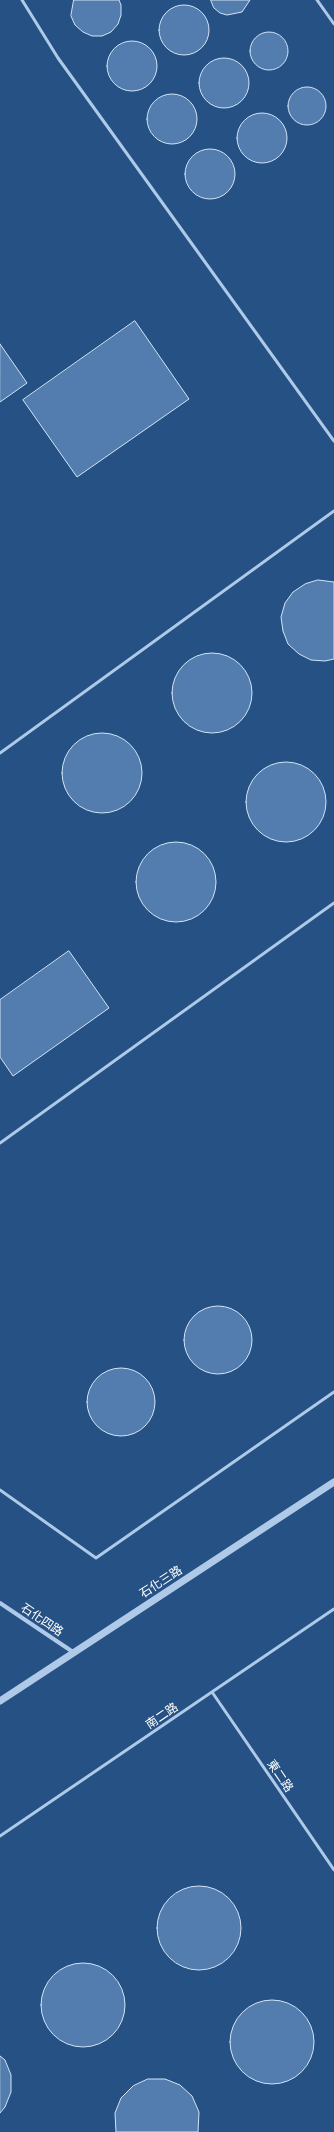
<!DOCTYPE html>
<meta charset="utf-8">
<style>
body{margin:0}
canvas{display:block;background:#265184}
</style>
<canvas width="334" height="2132"></canvas>
<script>
const ctx = document.querySelector('canvas').getContext('2d');
ctx.lineJoin = 'round';
function fill(path, color) { ctx.fillStyle = color; ctx.fill(path, 'evenodd'); }
function trace(path, color, width, dash) { ctx.strokeStyle = color; ctx.lineWidth = width; ctx.lineCap = dash ? 'butt' : 'round'; ctx.setLineDash(dash || []); ctx.stroke(path); }
function drawText(font, color, halo, rows, align = 'center') {
  ctx.font = font + ' "Asap Condensed","Noto Sans TC",sans-serif'; ctx.lineWidth = 3; ctx.setLineDash([]); ctx.textBaseline = 'middle'; ctx.strokeStyle = halo; ctx.fillStyle = color; for (const [text, x, y, turn = 0] of rows) {
    ctx.save(); ctx.translate(x, y); ctx.rotate((+turn || 0) * Math.PI / 180); ctx.textAlign = isNaN(turn) ? turn : align; if (halo) ctx.strokeText(text, 0, 0); ctx.fillText(text, 0, 0); ctx.restore();
  }
}
const building = new Path2D(`
 M74,0H119L121,5V15L118,24L111,32L102,36H92L83,32L75,25L71,16Z
 M211,0H250L242,12L227,15L220,13L214,8Z
 M159 30a25 25 0 1 1 50 0a25 25 0 1 1-50 0Z
 M250 51a19 19 0 1 1 38 0a19 19 0 1 1-38 0Z
 M107 66a25 25 0 1 1 50 0a25 25 0 1 1-50 0Z
 M199 83a25 25 0 1 1 50 0a25 25 0 1 1-50 0Z
 M288 106a19 19 0 1 1 38 0a19 19 0 1 1-38 0Z
 M147 119a25 25 0 1 1 50 0a25 25 0 1 1-50 0Z
 M237 138a25 25 0 1 1 50 0a25 25 0 1 1-50 0Z
 M185 174a25 25 0 1 1 50 0a25 25 0 1 1-50 0Z
 M135,321L189,399L77,477L23,400Z
 M0,344L27,383L0,402Z
 M318,580L334,582V659L325,661L311,660L299,654L288,644L283,631L281,617L285,603L293,592L305,584Z
 M172 693a40 40 0 1 1 80 0a40 40 0 1 1-80 0Z
 M62 773a40 40 0 1 1 80 0a40 40 0 1 1-80 0Z
 M246 802a40 40 0 1 1 80 0a40 40 0 1 1-80 0Z
 M136 882a40 40 0 1 1 80 0a40 40 0 1 1-80 0Z
 M69,951L109,1008L13,1076L0,1057V1000Z
 M184 1340a34 34 0 1 1 68 0a34 34 0 1 1-68 0Z
 M87 1402a34 34 0 1 1 68 0a34 34 0 1 1-68 0Z
 M157 1928a42 42 0 1 1 84 0a42 42 0 1 1-84 0Z
 M41 2005a42 42 0 1 1 84 0a42 42 0 1 1-84 0Z
 M230 2042a42 42 0 1 1 84 0a42 42 0 1 1-84 0Z
 M0,2056L5,2060L11,2075V2092L5,2107L0,2113Z
 M148,2079H165L180,2085L192,2096L199,2112L198,2132H116L115,2113L121,2098L133,2086Z`);
fill(building, '#527dae');
trace(building, '#d3e4f6', 1);
trace(new Path2D(`
 M22,0L58,58L334,441
 M317,0L334,24
 M0,753L334,511
 M0,1143L334,903
 M0,1490L96,1558L334,1392
 M212,1692L334,1870
 M0,1836L334,1609`), '#afcae8', 3);
trace(new Path2D(`
 M0,1603L73,1652`), '#afcae8', 4);
trace(new Path2D(`
 M0,1701L334,1482`), '#afcae8', 7);
drawText('12px', '#fff', '#265184', [
 ["石化三路",161,1582,-33],
 ["石化四路",42,1620,34],
 ["南二路",162,1716,-34],
 ["東二路",280,1776,56]
]);
</script>
